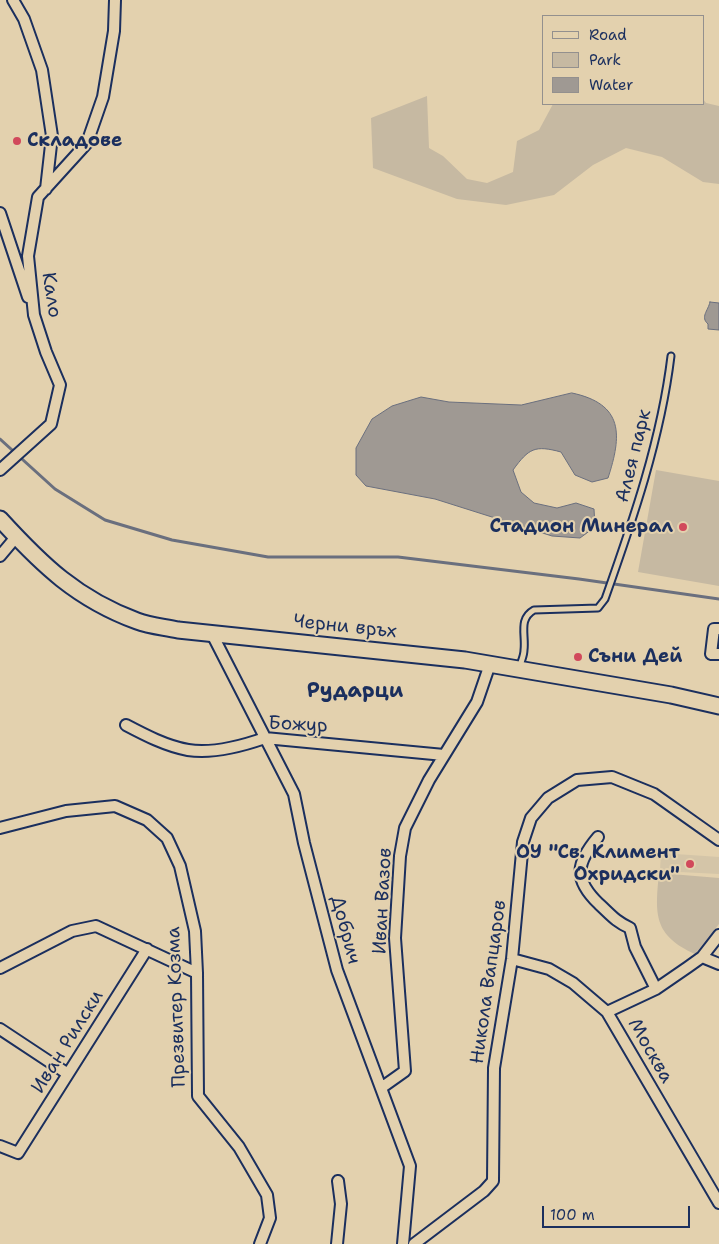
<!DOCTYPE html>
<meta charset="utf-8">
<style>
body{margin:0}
#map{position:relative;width:719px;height:1244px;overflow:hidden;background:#e3d1ae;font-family:"Shantell Sans",sans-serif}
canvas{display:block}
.legend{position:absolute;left:542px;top:15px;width:162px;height:90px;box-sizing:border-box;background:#e3d1ae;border:1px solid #93908e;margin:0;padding:6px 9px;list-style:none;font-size:15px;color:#1b2f5e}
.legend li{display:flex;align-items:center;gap:10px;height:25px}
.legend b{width:25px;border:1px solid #93908e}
.scale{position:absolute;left:542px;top:1206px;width:148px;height:22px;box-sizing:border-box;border:2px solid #1b2f5e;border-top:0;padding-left:6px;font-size:15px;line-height:18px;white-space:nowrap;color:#1b2f5e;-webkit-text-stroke:4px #e3d1ae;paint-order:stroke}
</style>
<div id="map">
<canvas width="719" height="1244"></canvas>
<ul class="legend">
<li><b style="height:6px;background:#e3d1ae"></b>Road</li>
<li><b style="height:14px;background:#c6b9a2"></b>Park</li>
<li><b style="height:14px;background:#9f9993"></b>Water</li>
</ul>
<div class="scale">100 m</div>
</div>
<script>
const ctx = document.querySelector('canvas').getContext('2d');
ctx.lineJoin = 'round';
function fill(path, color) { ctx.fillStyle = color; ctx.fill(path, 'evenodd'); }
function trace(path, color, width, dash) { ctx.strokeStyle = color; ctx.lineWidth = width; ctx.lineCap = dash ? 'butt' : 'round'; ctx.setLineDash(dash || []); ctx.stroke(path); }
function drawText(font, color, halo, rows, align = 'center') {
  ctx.font = font + ' "Shantell Sans",sans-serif'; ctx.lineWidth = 4; ctx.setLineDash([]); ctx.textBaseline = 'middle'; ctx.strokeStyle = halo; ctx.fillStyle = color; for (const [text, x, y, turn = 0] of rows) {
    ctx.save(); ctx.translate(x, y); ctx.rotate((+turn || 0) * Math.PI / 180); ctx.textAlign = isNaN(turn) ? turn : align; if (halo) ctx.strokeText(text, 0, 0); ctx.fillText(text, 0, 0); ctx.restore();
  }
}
fill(new Path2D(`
 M661,853L719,857V874L660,871Z`), '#d4c5a8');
fill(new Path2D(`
 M427,96L429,148L443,156L467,179L487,183L513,172L517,141L539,130L553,104H703V99L706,103L719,106V184L703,182L662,157L626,148L593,165L554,195L506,205L457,199L373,168L371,118Z
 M656,470L719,481V586L638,572Z
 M659,873L719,878V924L695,954C653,935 655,914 659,873Z`), '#c6b9a2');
const water = new Path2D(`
 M710,302L719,303V330L708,329V324C700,317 708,311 710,302Z
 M572,393C624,404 622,435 608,478L592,482L575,475L561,452C535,445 529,448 513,470L521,492L534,503L557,508L576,503L594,509L595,527L580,538L552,536L435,499L366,486L356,475V448L372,419L392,406L421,397L449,402L521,405Z`);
fill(water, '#9f9993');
trace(water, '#6a6f7e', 1);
trace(new Path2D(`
 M0,439L55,489L105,520L172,540L268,557H398L579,579L719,599`), '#6a6f7e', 3);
const lane = new Path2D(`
 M520,666C521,661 524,656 524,650C526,635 518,619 534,610L598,608L605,599C633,520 661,439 671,356`);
const street = new Path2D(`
 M13,0L24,19L42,70L52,136L46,189
 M0,213L28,297
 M0,470L51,424L60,385L46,352L34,315L28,256L38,197L87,143L103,97L114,31L115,0
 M0,556L16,537
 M719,629H714L711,654H719
 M212,634L294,794L304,843L337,970L410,1166L403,1244
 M126,725C145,735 166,746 188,750C212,754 242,746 265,738L444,755
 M0,828L66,811L115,806L147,820L167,838L180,866L195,931L197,973L198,1096L239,1147L267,1195L270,1218L260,1244
 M598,837C576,863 573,879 599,904C611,915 615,921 630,928L635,947L656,989
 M702,957L719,964
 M512,959L549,969L573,983L607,1012L719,1203
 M0,968L72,931L96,926L197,973
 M607,1012L656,989L688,967L702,957L719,935
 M0,1029L68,1074
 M381,1088L405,1071L395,938L400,856L405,828L429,780L477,702L490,664
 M0,1146L18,1153L147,949
 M337,1244L341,1204L338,1181
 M414,1244L484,1191L493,1181L494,1068L512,959L523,842L531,818L548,798L577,780L612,777L654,794L719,840`);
const secondary = new Path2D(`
 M0,519C42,565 77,599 137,621C150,626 165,627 178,630L465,660L671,695L719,706`);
trace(lane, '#1b2f5e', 9);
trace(street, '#1b2f5e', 14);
trace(secondary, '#1b2f5e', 19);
trace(lane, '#e3d1ae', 5);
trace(street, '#e3d1ae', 10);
trace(secondary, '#e3d1ae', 15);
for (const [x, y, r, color] of [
 [17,141,5,"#d1495b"],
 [683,527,5,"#d1495b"],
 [578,657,5,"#d1495b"],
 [690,864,5,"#d1495b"]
]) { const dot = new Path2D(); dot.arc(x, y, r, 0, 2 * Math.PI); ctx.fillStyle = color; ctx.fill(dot); trace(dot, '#e3d1ae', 2); }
drawText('bold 19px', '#1b2f5e', '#e3d1ae', [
 ["Складове",27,141],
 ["Стадион Минерал",673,527,"right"],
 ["Съни Дей",588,657],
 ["ОУ \"Св. Климент",680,853,"right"],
 ["Охридски\"",680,875,"right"]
], 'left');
drawText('19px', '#1b2f5e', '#e3d1ae', [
 ["Кало",51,295,81],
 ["Алея парк",634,456,-76],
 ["Черни връх",345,627,6],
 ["Божур",298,725,3],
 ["Иван Вазов",383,901,-87],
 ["Добрич",345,930,75],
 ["Никола Вапцаров",489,982,-82],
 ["Презвитер Козма",177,1007,-92],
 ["Иван Рилски",68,1042,-58],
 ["Москва",650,1051,60]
]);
drawText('bold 21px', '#1b2f5e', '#e3d1ae', [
 ["Рударци",355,692]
]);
</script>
